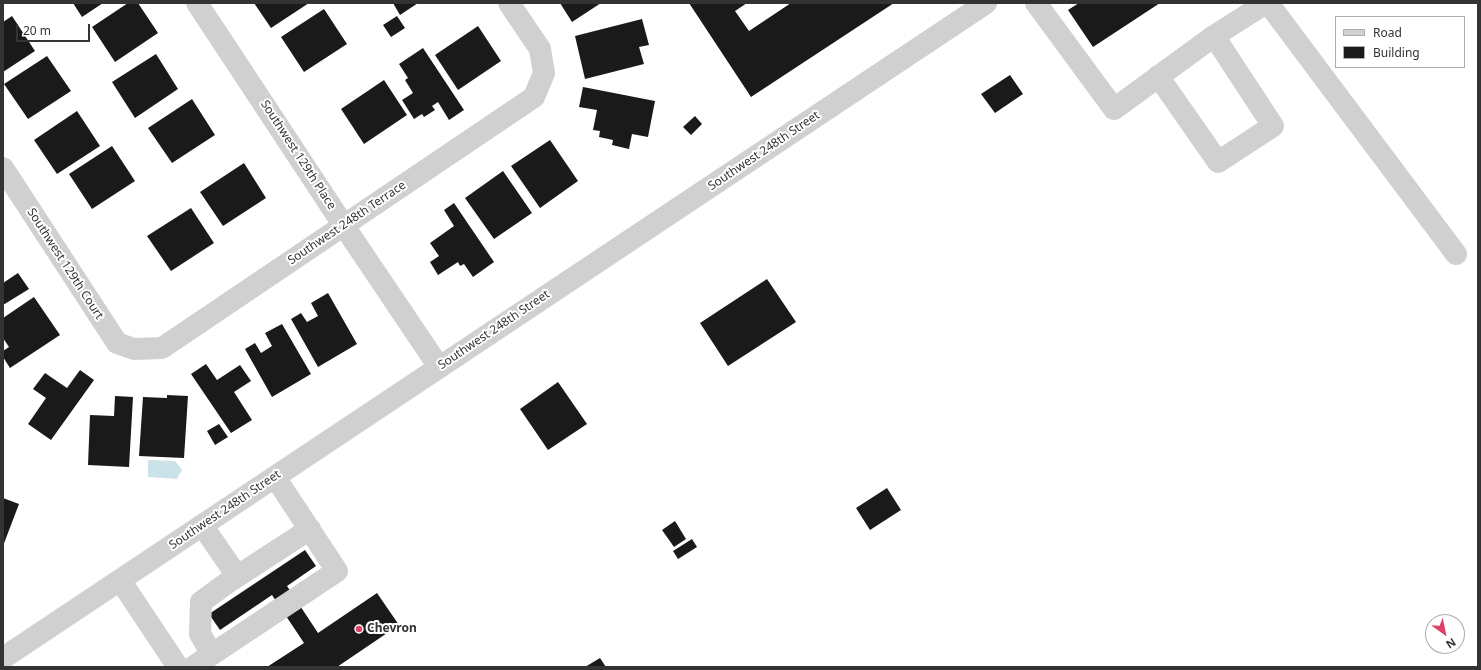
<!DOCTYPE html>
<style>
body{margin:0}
#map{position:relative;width:1481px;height:670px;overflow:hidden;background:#fff;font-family:"Noto Sans",sans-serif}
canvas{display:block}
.frame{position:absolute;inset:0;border:4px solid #333;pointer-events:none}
.legend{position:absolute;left:1335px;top:16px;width:130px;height:52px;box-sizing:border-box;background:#fff;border:1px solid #adadad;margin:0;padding:5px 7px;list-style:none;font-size:12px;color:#333}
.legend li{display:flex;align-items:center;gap:8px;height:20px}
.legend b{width:20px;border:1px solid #adadad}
.north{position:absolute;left:1425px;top:614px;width:40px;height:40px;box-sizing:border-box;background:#fff;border:1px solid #adadad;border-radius:50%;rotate:147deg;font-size:11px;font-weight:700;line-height:16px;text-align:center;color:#333}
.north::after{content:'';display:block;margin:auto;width:14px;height:18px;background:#dc4367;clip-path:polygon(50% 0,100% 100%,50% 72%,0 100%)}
.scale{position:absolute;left:16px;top:24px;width:74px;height:18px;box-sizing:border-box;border:2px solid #333;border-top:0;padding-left:5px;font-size:12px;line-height:14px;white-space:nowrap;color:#333;-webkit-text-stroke:3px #fff;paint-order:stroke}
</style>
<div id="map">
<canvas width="1481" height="670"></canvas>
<div class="frame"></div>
<ul class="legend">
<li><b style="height:5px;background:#d0d0d0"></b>Road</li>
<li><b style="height:11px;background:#1a1a1a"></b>Building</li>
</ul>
<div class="north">N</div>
<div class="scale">20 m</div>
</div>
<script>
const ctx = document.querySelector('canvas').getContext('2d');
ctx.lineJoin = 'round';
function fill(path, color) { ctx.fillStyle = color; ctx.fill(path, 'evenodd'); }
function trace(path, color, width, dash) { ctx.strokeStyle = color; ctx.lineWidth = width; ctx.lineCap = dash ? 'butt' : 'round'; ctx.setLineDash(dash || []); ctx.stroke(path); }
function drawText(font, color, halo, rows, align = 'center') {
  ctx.font = font + ' "Noto Sans",sans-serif'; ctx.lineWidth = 4; ctx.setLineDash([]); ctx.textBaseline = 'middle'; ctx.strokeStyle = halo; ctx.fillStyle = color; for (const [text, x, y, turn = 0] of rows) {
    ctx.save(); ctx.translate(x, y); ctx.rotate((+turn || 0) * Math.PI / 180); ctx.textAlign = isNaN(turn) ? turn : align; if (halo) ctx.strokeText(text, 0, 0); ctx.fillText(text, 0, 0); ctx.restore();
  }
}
fill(new Path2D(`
 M148,460L175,461L182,470L177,479L148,477Z`), '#cae2e8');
fill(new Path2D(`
 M73,3H103L82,17Z
 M128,3H138L158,33L115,62L92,27Z
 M254,3H309L271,28Z
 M393,3H418L400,15Z
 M560,3H601L572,22Z
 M689,3H747L735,11L749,31L791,3H894L751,97Z
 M1079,3H1160L1093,47L1068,10Z
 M324,9L347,44L304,72L281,37Z
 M12,16L35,51L3,72V22Z
 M397,16L405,28L391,37L383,25Z
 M642,19L649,45L639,47L644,64L585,79L575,36Z
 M478,26L501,61L458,90L435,55Z
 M423,48L464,110L449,120L438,102L432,106L435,110L424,117L422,114L414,119L402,100L413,93L405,80L408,78L399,64Z
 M156,54L178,89L135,118L112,82Z
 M47,56L71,91L28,119L4,84Z
 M1010,75L1023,94L995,113L981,94Z
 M384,80L407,115L364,144L341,109Z
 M583,87L655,101L648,137L632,134L629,149L612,145L613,140L599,137L600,131L593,130L597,110L579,107Z
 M192,99L215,135L172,163L148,128Z
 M77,111L100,146L57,174L34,140Z
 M695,116L702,124L691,135L683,127Z
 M550,140L578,181L540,208L511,166Z
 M112,146L135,181L92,209L69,174Z
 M244,163L266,198L223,226L200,192Z
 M503,171L532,213L494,239L465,198Z
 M454,203L494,262L473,277L464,264L460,266L458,262L438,275L430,262L439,256L430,243L454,226L444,210Z
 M191,208L214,243L171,271L147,236Z
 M18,273L29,289L3,305V283Z
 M767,279L796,322L728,366L700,323Z
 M328,293L357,344L318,367L291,319L301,313L307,322L318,316L311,303Z
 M34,297L60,335L10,368L3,357V351L9,347L3,338V318Z
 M282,324L311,374L272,397L245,349L255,343L261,353L272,346L265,333Z
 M206,364L217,380L240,365L251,381L234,392L252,420L231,433L191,374Z
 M80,370L94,380L51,440L28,424L46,398L33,389L45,373L67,388Z
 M558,382L587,424L548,450L520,409Z
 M167,395L188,396L184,458L139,456L143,397L167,398Z
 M115,396L133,397L129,467L88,465L90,415L114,416Z
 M219,424L228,437L215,445L207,431Z
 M887,488L901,510L870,530L856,508Z
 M3,498L19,504L3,546Z
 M675,521L686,539L674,547L662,530Z
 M692,539L697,547L678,559L673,551Z
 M305,550L316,566L287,586L318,633L377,593L399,625L337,667H267L304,643L272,595L220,630L209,614Z
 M600,658L606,667H585Z`), '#1a1a1a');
trace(new Path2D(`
 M197,3L344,226L439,367
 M1036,3L1114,109L1214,36L1266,3
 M1268,3L1456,254
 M1158,76L1218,162L1273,126L1214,36
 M3,168L117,343L134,349L162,348L534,97L544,73L540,49L509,3
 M202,525L237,576
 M120,580L178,667
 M212,654L200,634L201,602L227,583L310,529
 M3,658L986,3
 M193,667L337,571L275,477`), '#d0d0d0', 22);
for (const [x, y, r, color] of [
 [359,629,4,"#dc4367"]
]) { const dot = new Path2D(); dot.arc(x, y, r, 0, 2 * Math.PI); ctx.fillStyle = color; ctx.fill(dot); trace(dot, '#fff', 1.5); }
drawText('12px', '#333', '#fff', [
 ["Southwest 248th Street",764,151,-34],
 ["Southwest 129th Place",298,155,57],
 ["Southwest 248th Terrace",347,223,-34],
 ["Southwest 129th Court",65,264,57],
 ["Southwest 248th Street",494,330,-34],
 ["Southwest 248th Street",225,510,-34]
]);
drawText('bold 12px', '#333', '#fff', [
 ["Chevron",367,629]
], 'left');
</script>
